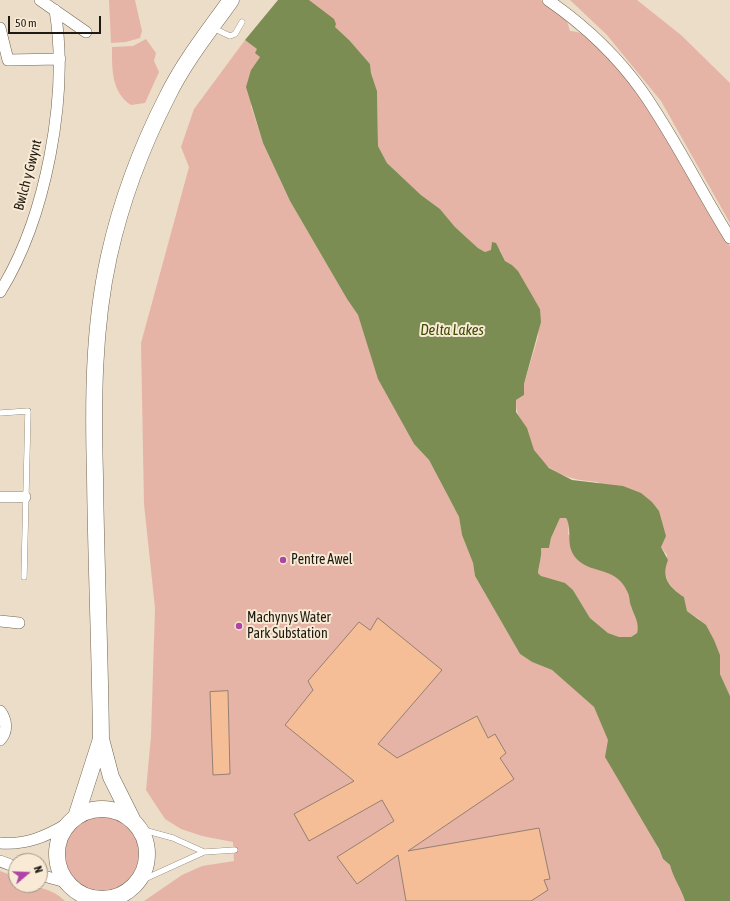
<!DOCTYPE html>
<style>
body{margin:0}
#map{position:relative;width:730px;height:901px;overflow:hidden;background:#ebddc7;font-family:"Asap Condensed",sans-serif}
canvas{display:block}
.north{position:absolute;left:8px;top:853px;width:40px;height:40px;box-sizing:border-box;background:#f8ead4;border:1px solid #a19686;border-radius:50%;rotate:71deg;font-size:11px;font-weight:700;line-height:16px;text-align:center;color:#1e1911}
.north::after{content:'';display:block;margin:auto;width:14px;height:18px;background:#ae44a5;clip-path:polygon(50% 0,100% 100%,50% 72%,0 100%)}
.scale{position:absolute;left:8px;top:16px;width:93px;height:18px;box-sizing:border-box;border:2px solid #1e1911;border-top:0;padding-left:5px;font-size:12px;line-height:14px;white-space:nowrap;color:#1e1911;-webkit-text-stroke:3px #f8ead4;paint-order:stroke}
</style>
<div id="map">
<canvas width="730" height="901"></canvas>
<div class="north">N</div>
<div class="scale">50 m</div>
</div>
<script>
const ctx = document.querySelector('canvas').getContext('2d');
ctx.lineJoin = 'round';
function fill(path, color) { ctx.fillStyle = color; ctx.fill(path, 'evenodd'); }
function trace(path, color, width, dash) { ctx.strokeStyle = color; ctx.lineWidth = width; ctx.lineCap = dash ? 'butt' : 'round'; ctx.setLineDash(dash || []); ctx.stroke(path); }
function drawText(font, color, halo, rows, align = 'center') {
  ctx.font = font + ' "Asap Condensed",sans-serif'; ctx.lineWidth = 4; ctx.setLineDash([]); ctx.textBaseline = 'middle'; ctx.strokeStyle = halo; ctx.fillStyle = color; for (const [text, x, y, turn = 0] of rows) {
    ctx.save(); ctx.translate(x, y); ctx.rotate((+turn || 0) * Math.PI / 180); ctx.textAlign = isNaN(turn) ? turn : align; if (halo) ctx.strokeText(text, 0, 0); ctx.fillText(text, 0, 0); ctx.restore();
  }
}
fill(new Path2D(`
 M109,0H135L142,31L140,38L126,42L111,43Z
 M309,0H541L566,18L570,31C586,32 590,40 602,51C631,79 658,118 677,154C694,184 708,218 730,246V696L720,674V655L699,619L687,611L684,597C666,585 663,576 667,555L661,547L598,482C571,480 551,475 534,451C530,444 530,435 526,428C519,415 516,415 516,400L524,395V384L538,337L540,309L512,265L505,261L500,250L485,252L478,248L455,227L440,209L421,195L387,163L378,146L377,91L371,73L370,64Z
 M570,0H637L681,35L730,83V223L661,101L607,35Z
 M146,39L156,53L154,61L159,72L145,103L131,105C111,92 112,68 112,47L133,46Z
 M245,40L258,49L260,57L251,70V106L263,143L290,201L347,299L358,315L379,379L414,444L429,460L448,496L459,517L462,535L473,563L475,576L520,654L532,662L552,670L594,707L663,859L670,865C673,878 681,888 685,901H144L182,875L202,866L234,861L233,842L202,836L181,829L165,819L146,790L151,736L155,608L144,504L141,343L189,167L181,147L194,109Z
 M560,518H566L569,524L568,534L605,571L617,576L622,582L628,592L631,606L639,626L637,633L631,637H619L608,633L590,618L573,590L541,576L538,573C539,564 542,557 541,548H549L551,538Z
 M63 853a39 39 0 1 1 78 0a39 39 0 1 1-78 0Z
 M0,871L16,877V885C33,885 52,888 65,901H0Z`), '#e6b4a6');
fill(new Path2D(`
 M278,0H309L334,19L336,24L335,27L349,40L370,64L371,73L377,91L378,146L387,163L421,195L440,209L455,227L478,248L485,252L491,250L492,242L496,243L505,261L512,265L518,271L540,309L541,322L524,384V395L516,400V412L527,428L534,450L549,468L572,480L623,486L641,493L652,502L659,511L666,536L661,547L668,560C661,578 669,587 684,597L687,611L706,625L714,640L720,655V674L730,696V901H685C681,888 673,878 670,865L663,859L659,849L605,757L608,740L594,707L552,670L532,662L520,654L475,576L473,563L462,535L459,517L448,496L429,460L414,444L378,379L358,315L347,299L290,201L263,143L246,87L251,70L260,57L255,53L257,49L245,40ZM560,518H566C573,530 565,544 575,557C589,575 615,565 627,591C630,596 629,601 631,606C634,616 640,623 637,633L631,637H619L608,633L590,618L573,590L565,583L541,576L538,573C539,564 542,557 541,548H549L551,538Z`), '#7c8d54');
const building = new Path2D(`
 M378,618L442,670L378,744L397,758L477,716L488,738L495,734L506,753L500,758L514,779L408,851L539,828L550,879L544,880L548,890L531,901H406L398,855L357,884L337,857L394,821L382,800L309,841L294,814L354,781L285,725L313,690L308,681L359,622L370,630Z
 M228,691L230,774L213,775L210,692Z`);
fill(building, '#f5be97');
trace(building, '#958072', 1);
const service = new Path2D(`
 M213,28L230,36L235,34L242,22
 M0,413L28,411L24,577
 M140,829L173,838L204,852
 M138,882L204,852L235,850`);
const minor = new Path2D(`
 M40,0L86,32
 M548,0C584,25 617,56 642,91C675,138 700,190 730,238
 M0,28L8,60L60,59
 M0,292C46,218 69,96 55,10
 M0,497H25
 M0,621L19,623
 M0,711C7,720 8,732 0,740
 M0,843C26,845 45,837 67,824
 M0,861L16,867
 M40,875L66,882`);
const secondary = new Path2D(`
 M57 854a45 45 0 1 1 90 0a45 45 0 1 1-90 0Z
 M76,817L101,739
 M132,819L111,777L101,739C100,651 96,564 95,476C93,403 93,328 109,256C121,202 142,146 167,97C184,62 209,31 231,0`);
trace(service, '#716552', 6);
trace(minor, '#716552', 12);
trace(secondary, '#716552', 17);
trace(service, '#fff', 5.5);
trace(minor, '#fff', 11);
trace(secondary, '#fff', 16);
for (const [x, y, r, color] of [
 [283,560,4,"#ae44a5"],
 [239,626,4,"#ae44a5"]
]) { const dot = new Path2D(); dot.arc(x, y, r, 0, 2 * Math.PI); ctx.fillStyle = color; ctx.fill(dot); trace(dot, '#f8ead4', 1.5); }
drawText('14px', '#1e1911', '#f8ead4', [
 ["Bwlch y Gwynt",28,175,-75]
]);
drawText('14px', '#1e1911', '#f8ead4', [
 ["Pentre Awel",291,560],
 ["Machynys Water",247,618],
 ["Park Substation",247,634]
], 'left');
drawText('italic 15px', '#3c4b06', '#f8ead4', [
 ["Delta Lakes",452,330]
]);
</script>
